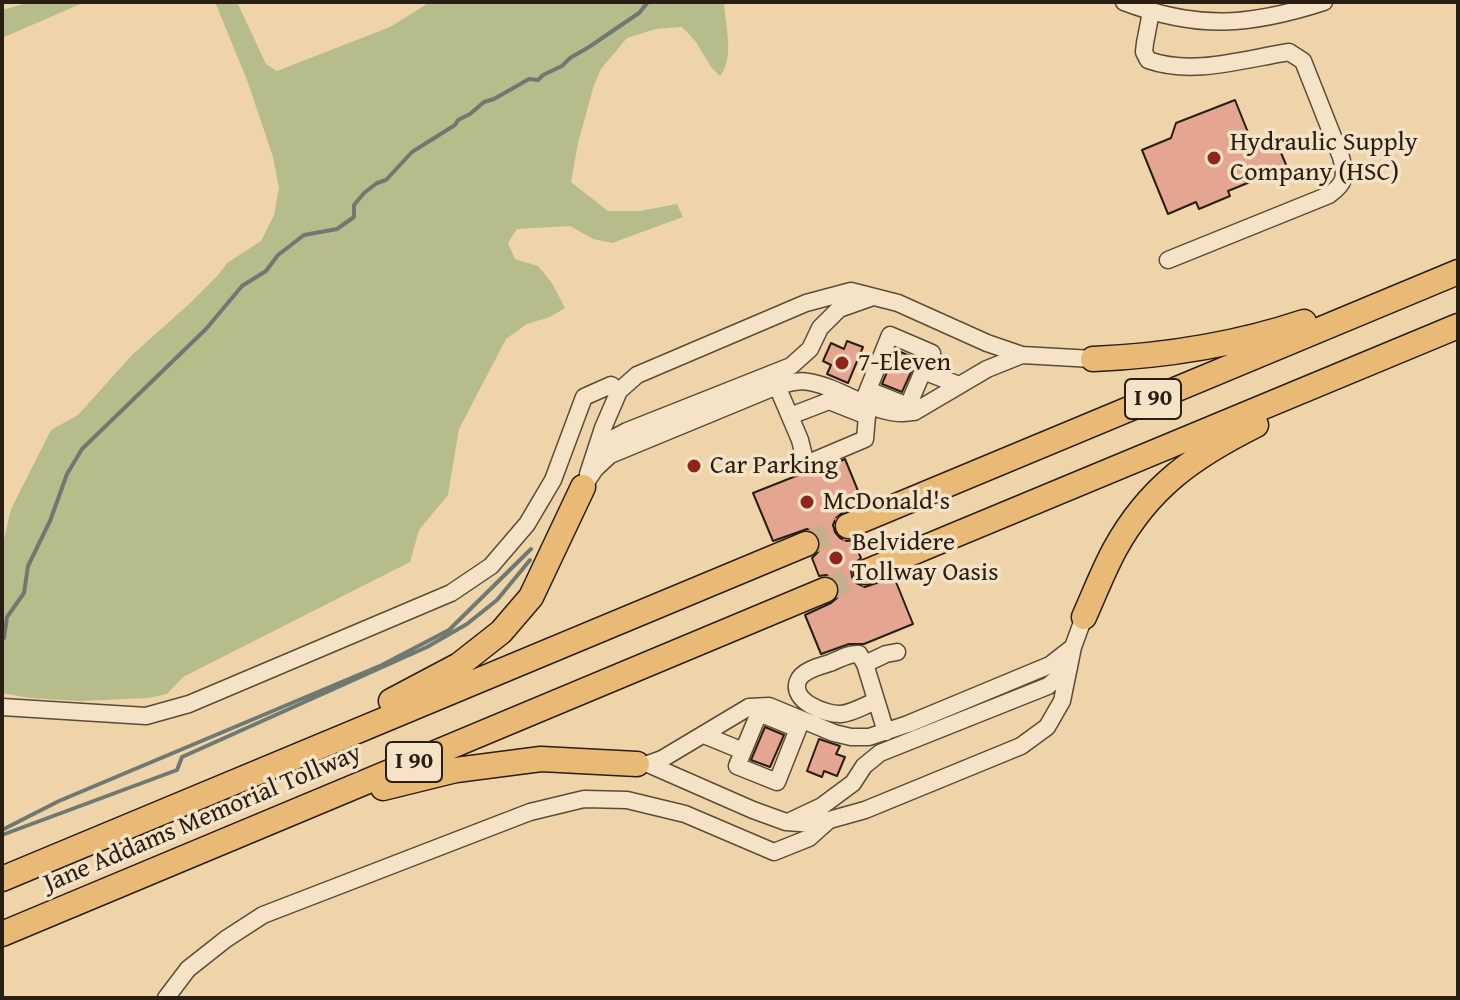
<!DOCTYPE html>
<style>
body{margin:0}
#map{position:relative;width:1460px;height:1000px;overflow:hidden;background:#efd4aa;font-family:"Gentium Book Plus",serif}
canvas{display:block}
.frame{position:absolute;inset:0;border:4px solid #2a1d11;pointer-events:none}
</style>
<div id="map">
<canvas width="1460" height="1000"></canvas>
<div class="frame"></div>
</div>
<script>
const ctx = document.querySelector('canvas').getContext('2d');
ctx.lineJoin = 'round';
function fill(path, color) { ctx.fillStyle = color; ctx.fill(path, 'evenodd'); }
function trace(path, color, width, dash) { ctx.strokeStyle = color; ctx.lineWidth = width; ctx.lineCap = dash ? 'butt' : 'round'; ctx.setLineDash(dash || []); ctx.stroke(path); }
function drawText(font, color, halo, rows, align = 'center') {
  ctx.font = font + ' "Gentium Book Plus",serif'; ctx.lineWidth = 7; ctx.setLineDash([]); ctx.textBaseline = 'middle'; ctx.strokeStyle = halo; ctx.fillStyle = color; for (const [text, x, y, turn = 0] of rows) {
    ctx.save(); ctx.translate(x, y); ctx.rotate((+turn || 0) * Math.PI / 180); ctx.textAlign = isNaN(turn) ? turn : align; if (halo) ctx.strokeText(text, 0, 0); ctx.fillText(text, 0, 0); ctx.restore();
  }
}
fill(new Path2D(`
 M31,2H85L2,38V10Z
 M215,2H237L266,64L277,71L390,27L430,2H724C725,24 735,58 720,76L711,67L696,42L682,27L656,29L627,38L601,69L594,85L578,143L571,182L608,211H639L677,204L683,217L612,243L593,239L570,226L517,229L508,243L515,259L538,266L552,283L565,308L550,317L527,324L506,339L459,429L448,495L419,530L410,562L183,677L167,694L148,698L79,701L30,698L2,693V548L11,509L51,430L78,415L132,355L188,305L218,275L227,263L261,241L274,215L279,188L273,157L247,80Z`), '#b7bd8a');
trace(new Path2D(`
 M2,638H4L7,617L24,593L28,566L50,521L67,474L82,449L206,329L242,286L266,271L278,255L304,235L337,229L354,217V205L364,193L377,183L386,180L412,152L455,125L458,120L470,114L484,102L494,99L529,79L538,80L543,75L562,66L570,58L589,47L639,13L648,2
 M2,830L59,801L382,665L449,630L531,549
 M2,835L177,770L182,757L427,647L467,624L497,600L530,560`), '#6f7972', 4);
const building = new Path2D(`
 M1235,100L1255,150L1276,141L1287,167L1228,191L1230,196L1199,209L1196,202L1168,214L1142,150L1171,138L1176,123Z
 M847,341L863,347L848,383L827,374L831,365L823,361L831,343L844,349Z
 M896,350L917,359L902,392L882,384Z
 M845,459L863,503L842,513L836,518L833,525L835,532L840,538L847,541L853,540L861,558L854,564L851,569L852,577L856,583L865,587L894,577L913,624L864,644H849L821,654L805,615L831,603L837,598L840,591L838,584L833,578L826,575L819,576L812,558L818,552L821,547L820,539L816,533L807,529L773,541L753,493L801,474H810Z
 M765,727L784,735L770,767L751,760Z
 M819,739L840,746L836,754L845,757L837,776L824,771L822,777L807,771Z`);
fill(building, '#e4a591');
trace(building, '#2a1d11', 2);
trace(new Path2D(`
 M806,544L848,526
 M825,590L866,572`), '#c8af8b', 24, [24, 12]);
const minor = new Path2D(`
 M1124,2C1198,30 1250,26 1324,2
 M1151,12L1145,43L1144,52L1148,60C1193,76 1244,59 1289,52L1303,61L1341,157C1346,176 1346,183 1329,195L1168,260
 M777,386L800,440L806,464L865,439L867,416L829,401L790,416
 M868,390L908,406L923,371L959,385
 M863,402L890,335L932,353L923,371
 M597,453L608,441L627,431L791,366L810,349L820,328L839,309L873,297
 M588,474L603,428L619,391L637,375L806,303L851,291L898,303L987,343L1022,355
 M583,487L595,469L610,455L777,386C788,383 798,380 809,382C845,388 876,419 914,412L987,369L1022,355L1093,359
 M865,664L886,654L897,652
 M876,701C865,705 853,713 841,714C826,715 790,701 798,681C802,670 821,666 830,663C840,659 849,653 859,654L865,664L886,732
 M2,707L146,716L189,704L451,593L491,566L527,524L553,480L584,397L611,385L619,391
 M759,713L798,729L777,782L737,766Z
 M704,735L743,751
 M642,764H648L662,759L749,707L769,706L834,733L851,737H869L908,724L1050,665L1073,647L1084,617
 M648,764L753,810L786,822L815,824L865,810L1021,746L1047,727L1062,701L1073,647
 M788,822L822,806L853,783L864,766L880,753L1048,686L1069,668
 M166,998L188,969L226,939L263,915L530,812L584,799L627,800L685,814L774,852L809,838L828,821`);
const highway = new Path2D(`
 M1093,359C1165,356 1235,345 1304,322
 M848,526L1458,272
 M866,572L1458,326
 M1084,617C1094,595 1103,571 1115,549C1149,487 1194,456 1256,425
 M391,701L459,665L501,632L531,597L583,487
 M383,788L456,770L541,759L637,764
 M2,879L806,544
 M2,934L825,590`);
trace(minor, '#5b4b37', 19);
trace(highway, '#2a1d11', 27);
trace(minor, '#f5e3c8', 16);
trace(highway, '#e8ba75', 24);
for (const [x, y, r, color] of [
 [1214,158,8,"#8f2418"],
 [842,363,8,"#8f2418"],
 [694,466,8,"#8f2418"],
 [807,502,8,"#8f2418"],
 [836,558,8,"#8f2418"]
]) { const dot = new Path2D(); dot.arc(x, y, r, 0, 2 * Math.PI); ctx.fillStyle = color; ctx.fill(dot); trace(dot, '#f5e3c8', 3); }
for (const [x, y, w] of [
 [1153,399,56],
 [414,762,56]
]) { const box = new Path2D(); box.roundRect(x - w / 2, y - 20, w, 40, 6); ctx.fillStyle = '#f5e3c8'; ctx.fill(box); trace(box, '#2a1d11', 2); }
drawText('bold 24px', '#2a1d11', null, [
 ["I 90",1153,399],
 ["I 90",414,762]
]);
drawText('26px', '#2a1d11', '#f5e3c8', [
 ["Hydraulic Supply",1230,143],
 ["Company (HSC)",1230,173],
 ["7-Eleven",858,363],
 ["Car Parking",710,466],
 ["McDonald's",823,502],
 ["Belvidere",852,543],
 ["Tollway Oasis",852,573]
], 'left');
drawText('26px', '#2a1d11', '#f5e3c8', [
 ["Jane Addams Memorial Tollway",203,819,-23]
]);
</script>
